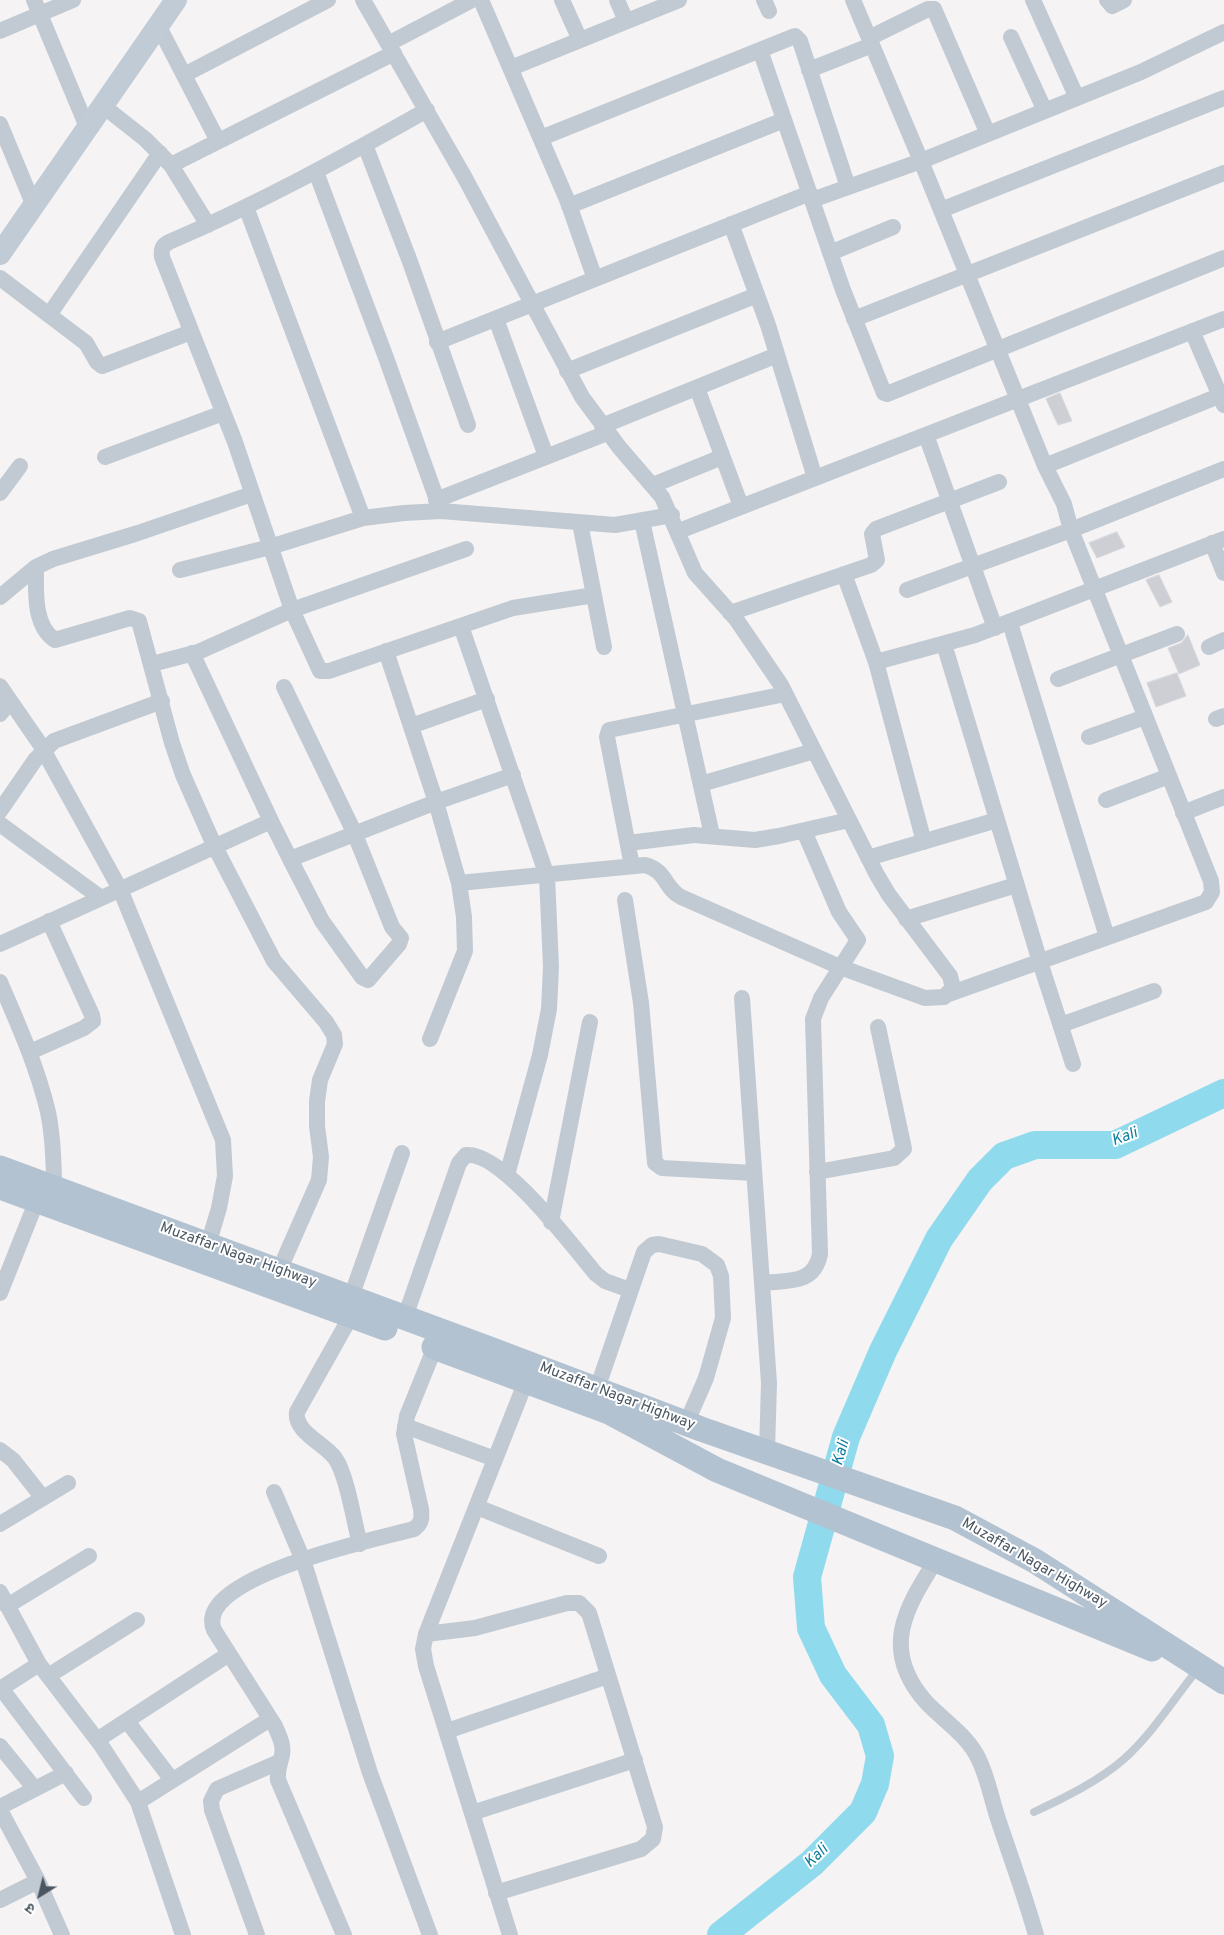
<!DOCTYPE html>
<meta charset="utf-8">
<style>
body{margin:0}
#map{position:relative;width:1224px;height:1935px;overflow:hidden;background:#f5f3f3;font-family:Overpass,"Noto Sans Devanagari",sans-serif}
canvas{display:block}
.north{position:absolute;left:15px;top:1870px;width:50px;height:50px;-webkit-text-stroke:4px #fff;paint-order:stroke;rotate:216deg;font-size:14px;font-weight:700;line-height:20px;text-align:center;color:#4a5661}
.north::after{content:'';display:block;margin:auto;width:18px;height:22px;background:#4a5661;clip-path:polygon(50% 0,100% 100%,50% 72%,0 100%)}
</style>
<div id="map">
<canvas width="1224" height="1935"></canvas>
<div class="north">उ</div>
</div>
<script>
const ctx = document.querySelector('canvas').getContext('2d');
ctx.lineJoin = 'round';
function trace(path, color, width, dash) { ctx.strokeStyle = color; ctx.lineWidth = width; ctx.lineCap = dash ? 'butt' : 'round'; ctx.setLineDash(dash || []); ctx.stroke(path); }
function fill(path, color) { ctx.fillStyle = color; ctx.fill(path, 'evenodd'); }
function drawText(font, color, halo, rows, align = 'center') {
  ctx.font = font + ' Overpass,sans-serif'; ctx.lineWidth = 4; ctx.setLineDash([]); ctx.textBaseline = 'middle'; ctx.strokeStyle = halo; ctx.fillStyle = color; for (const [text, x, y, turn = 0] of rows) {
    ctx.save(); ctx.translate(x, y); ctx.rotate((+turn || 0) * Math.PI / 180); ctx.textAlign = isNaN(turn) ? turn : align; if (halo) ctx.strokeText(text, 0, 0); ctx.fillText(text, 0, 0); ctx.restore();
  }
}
trace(new Path2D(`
 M721,1935L812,1863L863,1812L875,1784L880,1756L871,1725L833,1675L811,1628L807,1577L846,1437L883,1351L939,1239L980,1180L1004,1156L1035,1145H1115L1224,1093`), '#90daee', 28);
const building = new Path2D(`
 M1060,393L1072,421L1058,425L1046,399Z
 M1117,532L1125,547L1097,558L1089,543Z
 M1159,575L1172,602L1160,607L1146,580Z
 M1188,635L1200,665L1179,674L1168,648L1181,643Z
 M1177,673L1186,696L1156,707L1147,683Z`);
fill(building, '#cdcfd5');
trace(building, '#d7d9de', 1);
trace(new Path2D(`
 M1034,1812C1064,1798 1099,1781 1124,1759C1152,1734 1174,1699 1197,1670`), '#c1cad2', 8);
trace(new Path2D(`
 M34,0L87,127
 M481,0L568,202L595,279
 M562,0L580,40
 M617,0L626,21
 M764,0L769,11
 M853,0L921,161L1045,466L1064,504L1071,530L1211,881L1212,892L1206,902L949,994
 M1033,0L1077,98
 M1107,0L1112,6L1124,0
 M158,25L218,141
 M0,31L73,0
 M1011,37L1045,111
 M869,38L928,9H934L988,134
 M388,44L472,0
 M760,50L843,290L884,393L887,394L1224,258
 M511,68L679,0
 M809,70L872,45
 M184,75L328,0
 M102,105L145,139L171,165L208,225
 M427,110C342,158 258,204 169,242C162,246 161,249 162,257L235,442L292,610L320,671H329L513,608L594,595
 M0,124L34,206
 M541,138L795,36L800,41L848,187
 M365,145L409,259L468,425
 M171,165L394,53
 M316,172L385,355L441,511
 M812,200L921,161L1141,72L1224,32
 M569,206L784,120
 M246,207L363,518
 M941,210L1224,98
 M731,224L768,325L815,478
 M830,253L893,227
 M0,278L86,343L97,362L102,366L191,332
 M49,315L160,153
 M496,319L546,456
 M854,319L1224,173
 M1192,331L1224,405
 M437,342L810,193
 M567,371L757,295
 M697,388L741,506
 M602,426L777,355
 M926,435L995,628
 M105,457L223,413
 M1045,466L1224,394
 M653,485L722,457
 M0,493L20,466
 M436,500L607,433
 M642,521L712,835
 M580,523L604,647
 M679,531L1224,319
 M1212,543L1224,573
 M36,567C36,590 33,626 55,640L130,618L139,621L172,743L183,775L214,845L274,961L326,1022L334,1035L335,1044L320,1080L317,1101V1126L321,1157L319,1180L275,1280
 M180,570L270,547L363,518L404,513L441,511L615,525L672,515
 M844,574L876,662L924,842
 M907,590L1071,530L1224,469
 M0,597L36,567L53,559L138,533L252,494
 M730,613L871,565L877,560L872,534L876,529L999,482
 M1010,623L1107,937
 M461,626L547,876L551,967L549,1009L540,1055L507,1175
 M944,644L1040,962L1073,1064
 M1209,647L1224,640
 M386,651L436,802L513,775
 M192,653L271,821
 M876,662L975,635L1224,539
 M152,664L198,652L292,610L466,549
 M1058,679L1177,634
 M0,686L40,744L120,889L223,1140L225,1176L219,1208L208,1245
 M284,687L354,832L392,927L401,938L399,944L368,980L362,977L322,921L290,859
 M0,714L10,701
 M1216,719L1224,716
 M411,726L487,699
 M1089,737L1145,717
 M701,784L814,751
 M1106,800L1169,776
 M0,811L35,760L54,741L162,701
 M1183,813L1224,797
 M0,824L101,898
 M628,843L694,835L755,840L779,836L849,820
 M868,858L997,820
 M632,866L607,737L609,730L785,694
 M625,900L641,1003L655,1163L662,1168L754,1173
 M906,919L1016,885
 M0,944L271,821L290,859L436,802L459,883L645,865C667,871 664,888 681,897L840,967L925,998L944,997L953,988L950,976L889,895L877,875L781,685L736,619L695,573L662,497L619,447L582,397L465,178L363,0
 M0,982C18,1024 37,1066 48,1112C53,1137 54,1162 54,1188
 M742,998L769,1383L767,1451
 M1061,1025L1154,991
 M430,1039L465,951L464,917L459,883
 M30,1052L84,1028L93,1021L92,1015L49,921
 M817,1172L894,1158L904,1149L878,1027
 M551,1222L590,1022
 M762,1283C788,1280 814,1285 820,1254L813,1019L821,998L858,940L839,912L804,831
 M0,1293L37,1200
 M351,1297L402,1153
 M351,1316L297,1412C294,1432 324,1443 335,1458C347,1475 354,1522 360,1544
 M405,1317L459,1163L466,1155C502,1151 573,1247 596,1274L605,1281L630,1290
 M597,1389L644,1252L652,1245L659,1244L702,1254L717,1265L721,1276L723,1318L706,1378L686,1424
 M405,1426L495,1459
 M0,1450L13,1460L43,1498
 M274,1492L303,1560L370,1773L430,1935
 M477,1507L599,1556
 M0,1524L68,1483
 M936,1560C905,1609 880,1650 926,1702C942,1719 964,1733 976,1754C987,1773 991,1798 998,1819C1011,1858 1025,1896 1036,1935
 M0,1592L39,1664L101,1745L138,1802L183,1935
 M7,1606L89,1556
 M426,1634L475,1628L567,1603H579L589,1613L655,1827L653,1839L641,1849L496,1893
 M48,1676L137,1620
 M1,1688L84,1798
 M0,1689L39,1664
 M127,1721L172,1780
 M447,1731L608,1676
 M97,1740L229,1654
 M0,1746L35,1789
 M138,1802L270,1719
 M0,1807L66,1773
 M0,1810L38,1881L62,1935
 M472,1813L635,1760
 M0,1900L38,1881
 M257,1935L212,1810L211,1801L217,1789L279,1762
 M344,1935L278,1780C277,1770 280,1764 282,1755C284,1744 279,1736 275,1726L214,1630C192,1577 378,1539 414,1529C422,1523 422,1518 421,1509L404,1434L407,1416L435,1347
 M510,1935L426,1666L423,1649L426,1634L526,1381`), '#c1cad2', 16);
trace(new Path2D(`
 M0,254L176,0`), '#c1cbd6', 22);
trace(new Path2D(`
 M0,1168L487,1348L701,1429L955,1518L1035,1561L1224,1682
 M0,1187L385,1328
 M434,1347L609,1412L717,1470L1152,1649`), '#b3c2d1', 25);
drawText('15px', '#4a5661', '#fff', [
 ["Muzaffar Nagar Highway",238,1256,20],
 ["Muzaffar Nagar Highway",617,1397,21],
 ["Muzaffar Nagar Highway",1034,1564,30]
]);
drawText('italic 16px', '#0c7c9b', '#fff', [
 ["Kali",1125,1138,-20],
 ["Kali",842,1453,-74],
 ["Kali",817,1857,-43]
]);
</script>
